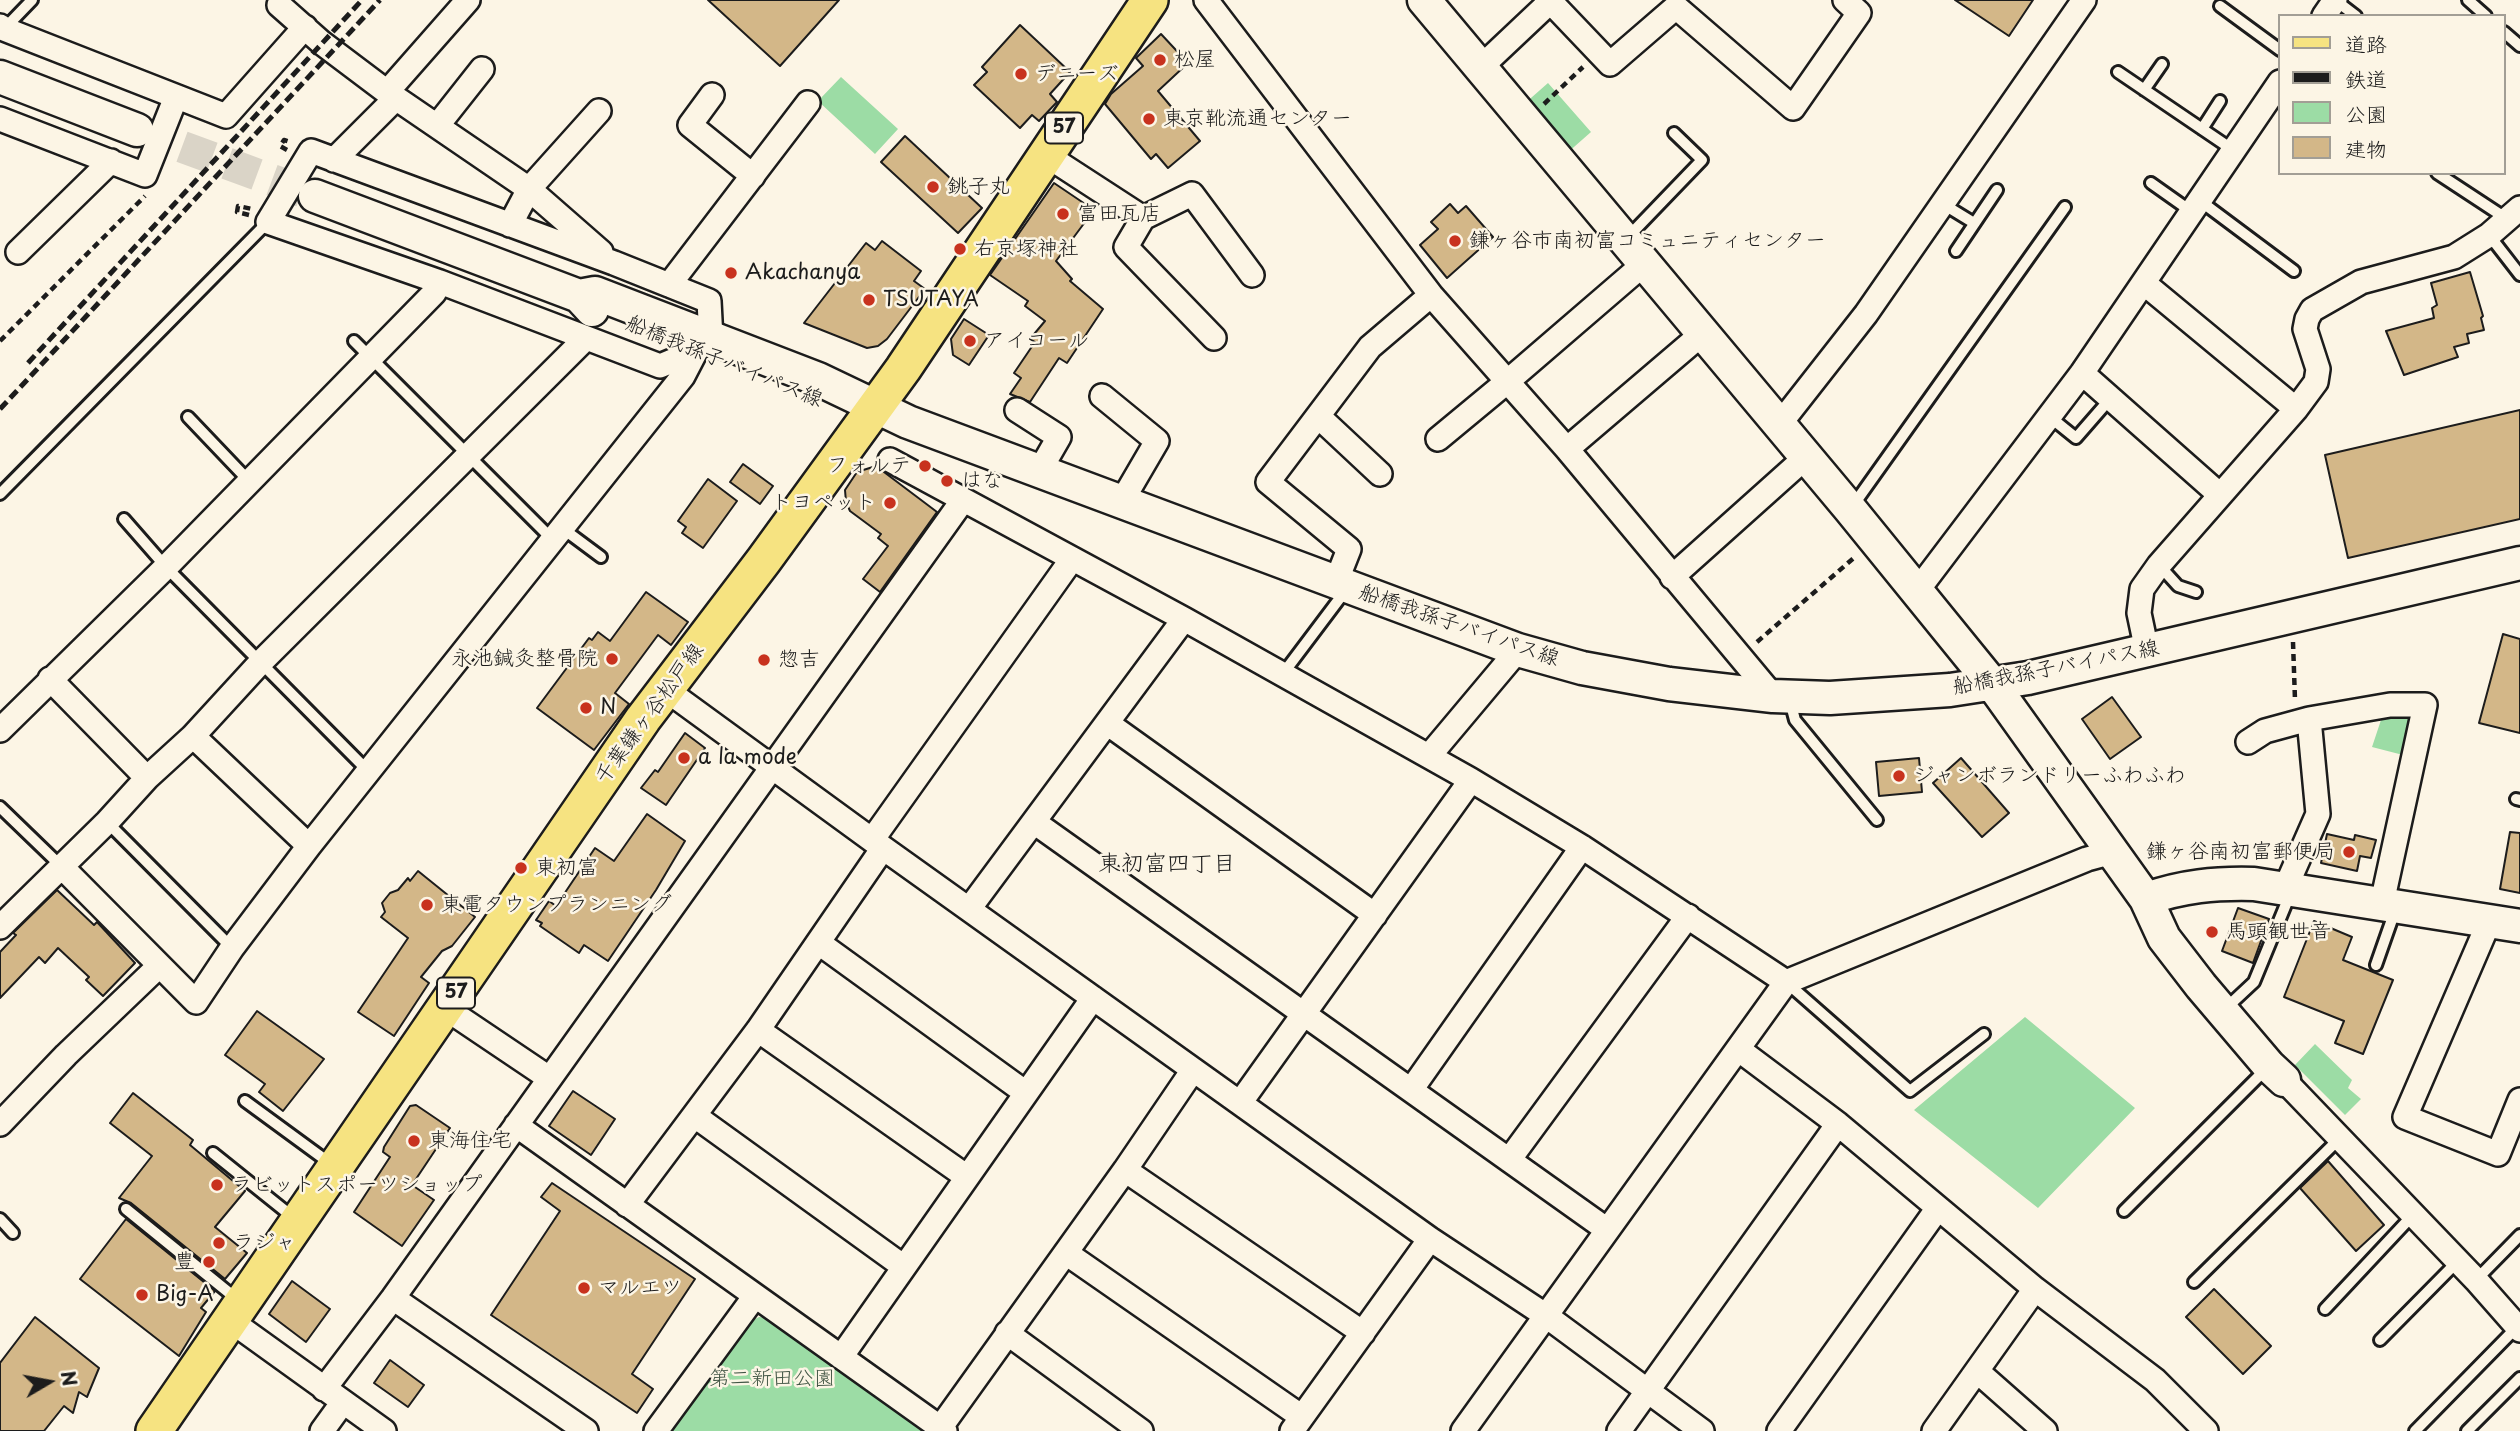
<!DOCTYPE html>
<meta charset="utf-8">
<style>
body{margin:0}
#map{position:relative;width:2520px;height:1431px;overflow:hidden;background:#fcf5e5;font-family:"Playpen Sans","Klee One",sans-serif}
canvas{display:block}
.legend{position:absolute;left:2278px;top:14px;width:228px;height:161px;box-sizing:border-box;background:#fcf5e5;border:2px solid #a29e95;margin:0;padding:9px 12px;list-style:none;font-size:21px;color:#1c1c1c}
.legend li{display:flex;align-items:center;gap:14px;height:35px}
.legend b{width:35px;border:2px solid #a29e95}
.north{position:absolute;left:14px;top:1347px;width:70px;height:70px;-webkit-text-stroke:5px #fcf5e5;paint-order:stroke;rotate:80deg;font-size:19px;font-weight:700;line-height:28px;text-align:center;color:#1c1c1c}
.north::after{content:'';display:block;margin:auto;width:24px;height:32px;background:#1c1c1c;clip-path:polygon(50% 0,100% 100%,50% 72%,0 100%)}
</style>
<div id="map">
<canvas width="2520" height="1431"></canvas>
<ul class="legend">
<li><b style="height:9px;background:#f6e381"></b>道路</li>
<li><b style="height:9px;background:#1c1c1c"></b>鉄道</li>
<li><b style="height:19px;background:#9cdca5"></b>公園</li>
<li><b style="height:19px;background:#d3b788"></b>建物</li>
</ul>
<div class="north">N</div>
</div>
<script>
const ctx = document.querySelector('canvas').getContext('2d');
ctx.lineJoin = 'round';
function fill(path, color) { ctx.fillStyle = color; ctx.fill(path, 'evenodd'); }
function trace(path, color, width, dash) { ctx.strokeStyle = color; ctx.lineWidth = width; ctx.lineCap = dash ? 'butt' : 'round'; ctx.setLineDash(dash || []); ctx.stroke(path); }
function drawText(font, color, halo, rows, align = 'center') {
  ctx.font = font + ' "Playpen Sans","Klee One",sans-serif'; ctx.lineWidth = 5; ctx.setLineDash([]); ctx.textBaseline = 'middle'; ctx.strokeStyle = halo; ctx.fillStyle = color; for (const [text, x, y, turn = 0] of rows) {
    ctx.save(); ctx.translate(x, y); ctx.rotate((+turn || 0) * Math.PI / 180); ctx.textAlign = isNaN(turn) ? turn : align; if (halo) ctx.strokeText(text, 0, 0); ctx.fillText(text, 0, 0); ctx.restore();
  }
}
fill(new Path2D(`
 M841,77L898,129L875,154L818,101Z
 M1548,83L1591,132L1566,154L1523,105Z
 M2412,713L2403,755L2372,747L2383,714Z
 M2025,1017L2135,1108L2038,1208L1914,1110Z
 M2315,1044L2352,1080L2348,1088L2361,1099L2345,1115L2295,1065Z
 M759,1317L775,1318L923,1426V1431H669L747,1323Z`), '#9cdca5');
const building = new Path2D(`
 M708,0H839L780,66Z
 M1955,0H2033L2009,36Z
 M1020,25L1070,72L1050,94L1057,102L1039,121L1032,115L1020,128L974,85L987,72L982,67Z
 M1161,34L1188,63L1158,91L1200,141L1168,168L1156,154L1151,159L1105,104L1111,94L1143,66L1136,58Z
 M905,136L982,208L958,233L881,162Z
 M1054,183L1094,210L1056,261L1072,279L1070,281L1103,309L1067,363L1059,358L1030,402L1010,394L1021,378L1014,373L1035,342L1030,339L1045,321L1025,306L1028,301L990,275Z
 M1450,204L1458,213L1466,206L1493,237L1447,278L1420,245L1438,229L1431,222Z
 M882,241L921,271L914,281L925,289L887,339L878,346L867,348L804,323L866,243L875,250Z
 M2470,272L2483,316L2481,318L2484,330L2467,334L2469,343L2454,347L2458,357L2404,375L2386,331L2434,318L2432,308L2437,305L2431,283Z
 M964,319L989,335L969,365L953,355L951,339Z
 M2520,410V519L2348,558L2325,455Z
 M743,464L773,486L760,504L730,482Z
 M876,466L937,512L880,592L863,579L888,546L878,538L881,534L850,511L846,502L845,490L857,472Z
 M708,479L737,501L703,548L682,533L686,527L678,521Z
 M646,592L688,622L671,645L658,635L615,693L629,704L594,750L537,708L589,638L592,640L598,632L610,641Z
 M2503,634L2520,639V733L2479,723Z
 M2112,697L2141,737L2110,759L2082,719Z
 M685,733L705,748L666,805L641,788L655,770L658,772Z
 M1919,758L1922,792L1879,796L1876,762Z
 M1961,758L2009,813L1982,837L1933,783Z
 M647,814L685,841L656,890L608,961L584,945L579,953L540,926L542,923L536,920L549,901L556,906L595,848L614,861Z
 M2510,832L2520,833V893L2500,889Z
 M2327,834L2354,840L2355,835L2376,840L2371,858L2360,856L2357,871L2321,863Z
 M418,871L475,917L452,946L442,951L421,977L429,983L394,1036L358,1012L408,938L381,917L385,912L382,903L390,893L398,890L408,878L410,881Z
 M57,890L94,925L97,922L135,963L103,996L86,980L89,977L58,948L45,963L39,957L0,998V952L16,935L13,933Z
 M2238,908L2269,919L2253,963L2222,951Z
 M2314,921L2352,937L2343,960L2393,980L2363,1054L2335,1043L2344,1021L2284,997Z
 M257,1011L324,1059L283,1111L259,1092L265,1084L225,1055Z
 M573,1091L615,1119L591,1155L549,1126Z
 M133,1093L193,1140L190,1145L245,1191L215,1227L247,1253L225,1279L131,1203L119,1198L152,1156L110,1123Z
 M416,1105L450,1128L412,1185L434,1200L402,1246L354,1212L390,1157L383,1152L384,1147L410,1106Z
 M2328,1161L2384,1225L2356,1251L2300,1188Z
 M552,1183L695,1279L632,1374L653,1389L637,1413L491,1315L560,1211L541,1197Z
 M126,1219L215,1291L201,1308L206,1312L179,1356L80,1279Z
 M292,1281L330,1309L306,1342L269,1314Z
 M2214,1289L2271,1346L2243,1374L2186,1317Z
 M35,1317L99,1368L87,1397L79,1392L73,1413L64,1406L44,1431H0V1363Z
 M390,1360L424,1385L408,1407L374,1383Z`);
fill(building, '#d3b788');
trace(building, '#1c1c1c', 2);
trace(new Path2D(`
 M137,130L315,196`), '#dad4c7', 32, [32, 16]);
const lane = new Path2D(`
 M2335,0L2356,16
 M2468,0L2486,16
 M2220,6L2280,50
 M5,28L32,0
 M2504,32L2520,46
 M2118,72L2233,150
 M2144,90L2162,64
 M2202,129L2220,101
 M2437,173L2507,219
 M2151,183L2192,212
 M2199,200L2294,271
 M1943,204L1974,223
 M2489,235L2520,275
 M1627,238L1702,160L1674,133
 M1956,251L1997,190
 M354,341L553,540
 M188,417L248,480
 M2050,417L2076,438L2103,407
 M0,494L268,222
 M1852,507L2065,207
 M124,519L166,567L369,772
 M562,528L601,557
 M2159,565L2178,586L2196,592
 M1282,675L1346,590
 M1790,701L1795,720L1877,820
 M2516,799L2520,800
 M0,807L61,866
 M107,822L232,948
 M2376,965L2396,908
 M1786,982L1910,1091L1984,1034
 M2224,1010L2254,982L2291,892
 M245,1101L331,1164
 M213,1153L294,1218
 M126,1209L238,1300
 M2124,1211L2267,1068
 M0,1219L13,1233
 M2476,1280L2520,1235
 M2194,1282L2339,1139
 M2325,1309L2412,1216
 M2380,1340L2457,1262
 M2415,1431L2517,1327
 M2467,1431L2520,1378`);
const street = new Path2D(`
 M1206,0L1431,295L1567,449L1773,696
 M1550,1L1610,64L1676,7L1793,108L1859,13L1845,0
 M279,5L322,43L387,92L529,189L601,252
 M2324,16L2335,0
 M0,26L4,29L226,116L305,27
 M1481,67L1552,0
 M387,92L468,0
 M712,95L690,125L753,176
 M0,119L145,175L176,97
 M437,126L482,69
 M1046,155L1143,218L1192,194L1252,275
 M334,160L396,98
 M1143,218L1126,247L1214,338
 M510,225L529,189L599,111
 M18,252L111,161
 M2145,284L2296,409
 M669,285L808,103
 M696,351L660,366L440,282L268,222L311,151L614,263L709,301L711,339
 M2082,373L2220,495
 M1102,396L1157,441L1122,501
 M1017,410L1059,437L1040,470
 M1318,416L1380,474
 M1779,425L1866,314L2084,0
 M1438,439L1508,381L1645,263
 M1567,449L1703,333
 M890,460L1184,619L1471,780L1582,847L1786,982L2087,859L2113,852
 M1672,577L1806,457
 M1336,582L1349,549L1268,482L1370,347L1431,295
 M1917,591L2082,373L2280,82
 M2147,651L2139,613L2142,589L2159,565L2296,409L2316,382L2318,369L2305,329L2307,319L2312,310L2361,282L2454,257L2489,235L2520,208
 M50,679L147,778
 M665,689L872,840L1430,1239L1545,1315L1702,1431
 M1107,723L1375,915
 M0,730L166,567L434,293L440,282
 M193,736L309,846
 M2248,742L2265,731L2309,719
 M1429,756L1518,650
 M1034,822L1606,1229
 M872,840L1072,559
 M61,866L196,1002L232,948L309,846L683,376L696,351
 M2285,889L2318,814L2309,719L2390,705H2425L2382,903
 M969,909L1184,619
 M2489,922L2405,1117L2498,1154L2520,1100
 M0,927L107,822L147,778L193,736L260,663L586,338
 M819,943L1026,1093
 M445,1008L549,1078
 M758,1030L967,1177
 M1738,1049L1838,1124L2035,1289L2155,1380L2206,1431
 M2284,1080L2476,1280L2520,1330
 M1411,1090L1582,847
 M1240,1103L1471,780
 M695,1116L904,1267
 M0,1124L66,1055L159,966
 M516,1125L945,1431
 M1509,1160L1688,916
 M1125,1170L1363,1333
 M627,1205L758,1030L883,848
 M1066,1253L1302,1417
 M393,1298L586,1431
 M231,1321L384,1431
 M1007,1333L1141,1431
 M841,1357L1093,998
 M1977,1371L2045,1431
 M324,1389L393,1298L963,500
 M322,1431L343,1402
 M656,1431L755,1296
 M938,1431L1125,1170L1193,1070
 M1292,1431L1430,1239
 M1463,1431L1786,982
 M1619,1431L1838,1124
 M1779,1431L1938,1208
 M1934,1431L2035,1289`);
const secondary = new Path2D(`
 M1424,0L1850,509L1993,685L2146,899L2164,938L2201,986L2269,1066L2284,1080
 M0,77L137,130
 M315,196L579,296L592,310
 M579,296L595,293L818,379L908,422L1518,650L1582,668L1669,684L1773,696L1830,698L1950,690L2028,678L2520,563
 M2146,899C2183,886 2215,883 2254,884L2520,926`);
const primary = new Path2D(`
 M154,1431L643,719L764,560L903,369L1150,0`);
trace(lane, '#1c1c1c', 16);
trace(street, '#1c1c1c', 28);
trace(secondary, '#1c1c1c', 37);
trace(primary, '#1c1c1c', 40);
trace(new Path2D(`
 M1544,104L1583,67
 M287,150L280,146L284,140L290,142
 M249,215L237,212L238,206L252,209
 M0,341L145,196
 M1757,642L1856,556
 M2293,642L2295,700`), '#1c1c1c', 4.5, [7, 5]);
trace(lane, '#fcf5e5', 10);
trace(street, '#fcf5e5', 23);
trace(secondary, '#fcf5e5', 32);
trace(primary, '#f6e381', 35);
trace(new Path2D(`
 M28,363L362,0
 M0,409L380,0`), '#1c1c1c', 5, [10, 5]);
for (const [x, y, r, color] of [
 [1160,60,7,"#c8321e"],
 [1021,74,7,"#c8321e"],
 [1149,119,7,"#c8321e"],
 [933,187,7,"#c8321e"],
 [1063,214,7,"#c8321e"],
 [1455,241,7,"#c8321e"],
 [960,249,7,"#c8321e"],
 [731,273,7,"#c8321e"],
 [869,300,7,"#c8321e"],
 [970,341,7,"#c8321e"],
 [925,466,7,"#c8321e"],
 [947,481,7,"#c8321e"],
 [890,503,7,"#c8321e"],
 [612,659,7,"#c8321e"],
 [764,660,7,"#c8321e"],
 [586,708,7,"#c8321e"],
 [684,758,7,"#c8321e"],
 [1899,776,7,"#c8321e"],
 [2349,852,7,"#c8321e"],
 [521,868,7,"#c8321e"],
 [427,905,7,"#c8321e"],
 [2212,932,7,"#c8321e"],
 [414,1141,7,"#c8321e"],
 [217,1185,7,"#c8321e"],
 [219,1243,7,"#c8321e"],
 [209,1262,7,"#c8321e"],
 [584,1288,7,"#c8321e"],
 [142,1295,7,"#c8321e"]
]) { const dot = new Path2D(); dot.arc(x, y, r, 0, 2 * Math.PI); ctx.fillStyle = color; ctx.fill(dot); trace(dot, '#fcf5e5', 2.5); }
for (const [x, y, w] of [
 [1064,128,38],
 [456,993,38]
]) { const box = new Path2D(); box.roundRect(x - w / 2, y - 15.5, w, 31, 5); ctx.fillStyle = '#fcf5e5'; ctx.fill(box); trace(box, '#1c1c1c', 2); }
drawText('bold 19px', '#1c1c1c', null, [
 ["57",1064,128],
 ["57",456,993]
]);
drawText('21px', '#1c1c1c', '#fcf5e5', [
 ["松屋",1174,60],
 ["デニーズ",1035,74],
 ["東京靴流通センター",1163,119],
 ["銚子丸",947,187],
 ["富田瓦店",1077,214],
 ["鎌ヶ谷市南初富コミュニティセンター",1469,241],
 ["右京塚神社",974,249],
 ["Akachanya",745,273],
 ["TSUTAYA",883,300],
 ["アイコール",984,341],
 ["フォルテ",911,466,"right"],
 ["はな",961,481],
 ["トヨペット",876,503,"right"],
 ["永池鍼灸整骨院",598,659,"right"],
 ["惣吉",778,660],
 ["N",600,708],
 ["a la mode",698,758],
 ["ジャンボランドリーふわふわ",1913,776],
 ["鎌ヶ谷南初富郵便局",2335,852,"right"],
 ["東初富",535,868],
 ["東電タウンプランニング",441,905],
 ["馬頭観世音",2226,932],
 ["東海住宅",428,1141],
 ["ラビットスポーツショップ",231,1185],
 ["ラジャ",233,1243],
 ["豊",195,1262,"right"],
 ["マルエツ",598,1288],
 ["Big-A",156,1295]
], 'left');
drawText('21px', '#1c1c1c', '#fcf5e5', [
 ["船橋我孫子バイパス線",724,362,22],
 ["船橋我孫子バイパス線",1459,626,19],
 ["船橋我孫子バイパス線",2056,668,-11],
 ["千葉鎌ヶ谷松戸線",650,714,-54]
]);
drawText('21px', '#425645', '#fcf5e5', [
 ["第二新田公園",772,1379]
]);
drawText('23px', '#1c1c1c', '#fcf5e5', [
 ["東初富四丁目",1167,865]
]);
</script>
